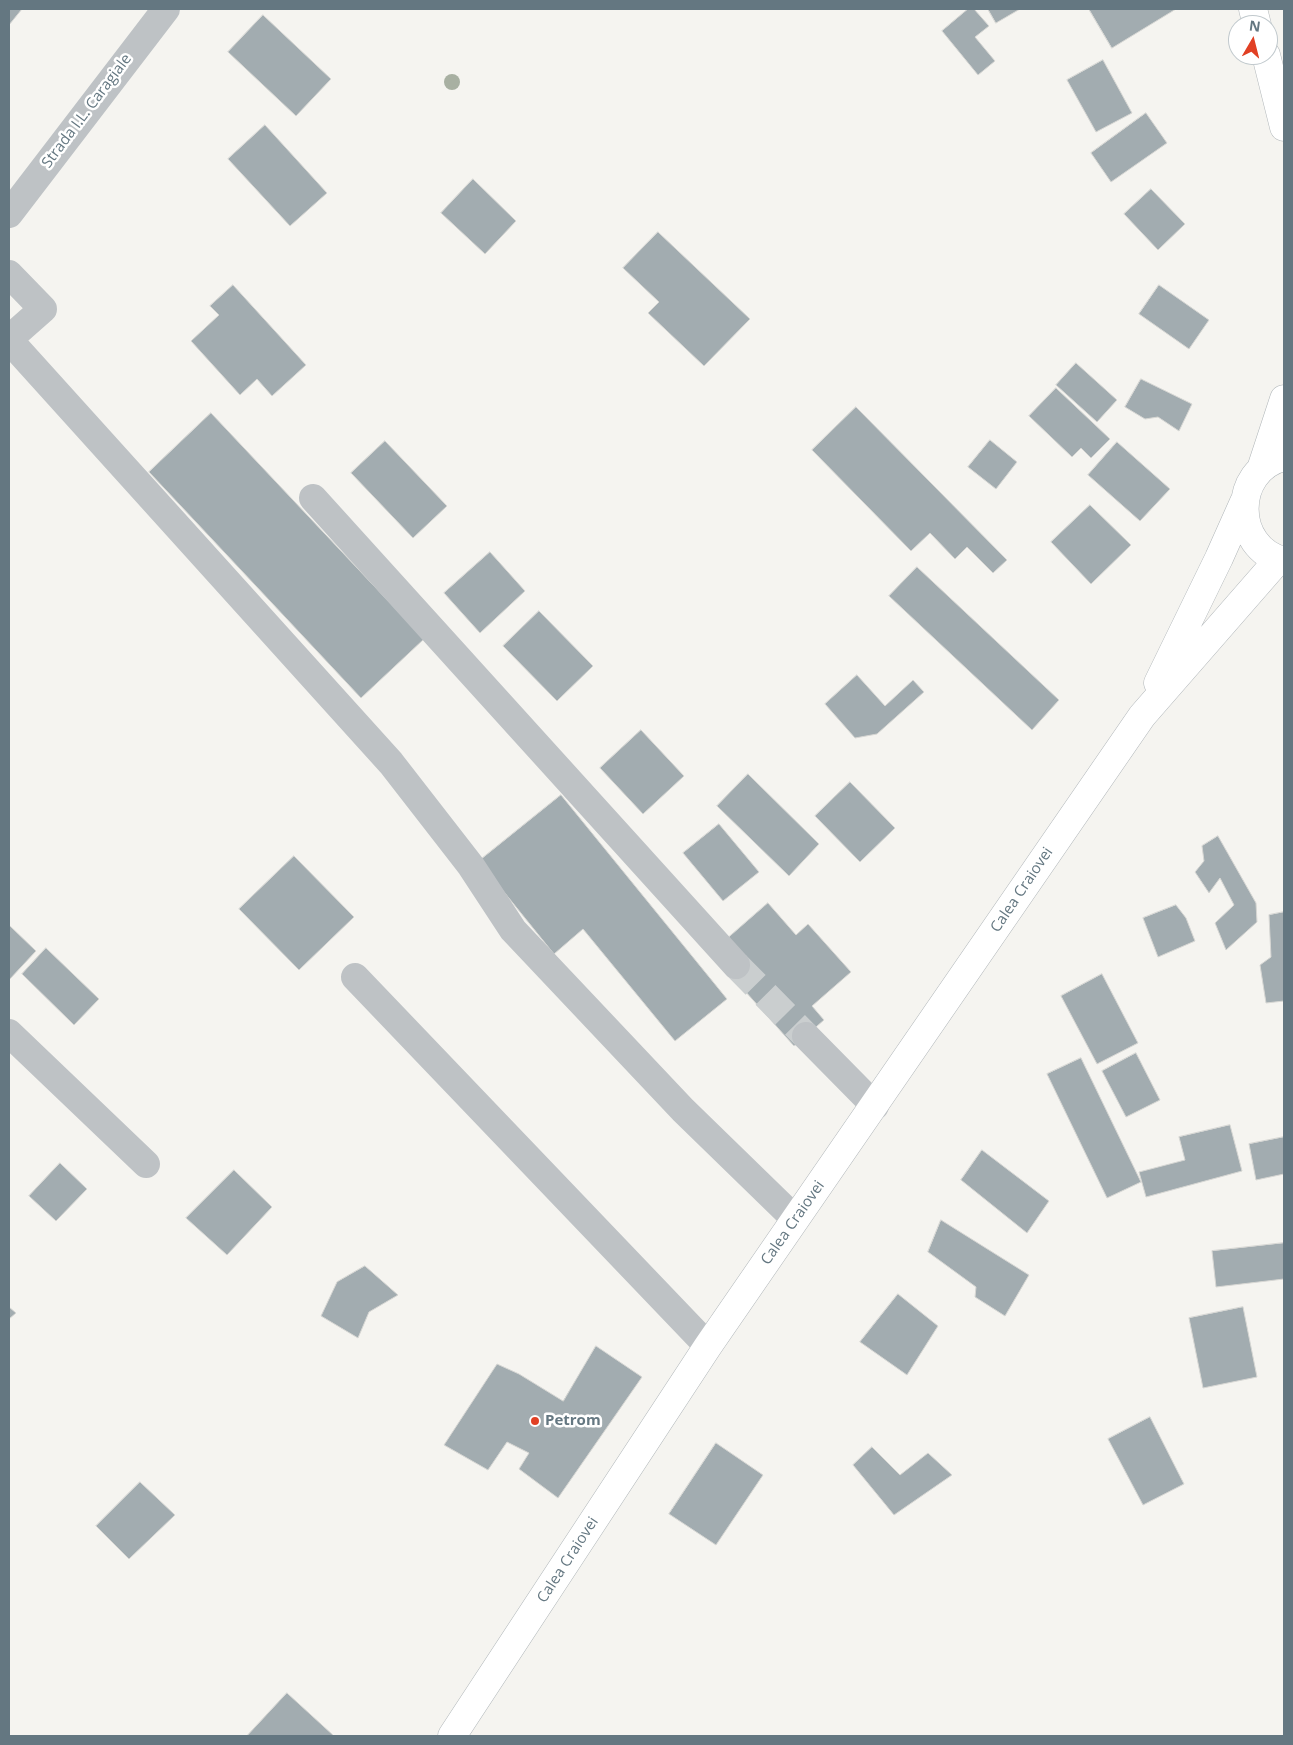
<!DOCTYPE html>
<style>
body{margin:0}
#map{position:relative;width:1293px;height:1745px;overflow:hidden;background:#f5f4f0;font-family:"Open Sans",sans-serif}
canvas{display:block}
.frame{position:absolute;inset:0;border:10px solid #647781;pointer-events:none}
.north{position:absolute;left:1228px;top:15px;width:50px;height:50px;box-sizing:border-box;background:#fff;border:1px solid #c1c9cd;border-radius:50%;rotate:8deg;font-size:14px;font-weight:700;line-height:20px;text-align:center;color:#647781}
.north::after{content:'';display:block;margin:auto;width:18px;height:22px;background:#e14024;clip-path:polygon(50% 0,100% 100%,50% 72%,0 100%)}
</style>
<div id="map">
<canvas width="1293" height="1745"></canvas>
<div class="frame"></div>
<div class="north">N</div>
</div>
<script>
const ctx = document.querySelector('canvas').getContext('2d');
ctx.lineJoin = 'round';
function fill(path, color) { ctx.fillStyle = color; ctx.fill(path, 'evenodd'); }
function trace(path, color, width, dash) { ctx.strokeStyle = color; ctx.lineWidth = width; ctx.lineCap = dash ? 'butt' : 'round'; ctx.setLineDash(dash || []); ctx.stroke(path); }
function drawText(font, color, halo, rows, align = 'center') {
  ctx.font = font + ' "Open Sans",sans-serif'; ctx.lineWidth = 5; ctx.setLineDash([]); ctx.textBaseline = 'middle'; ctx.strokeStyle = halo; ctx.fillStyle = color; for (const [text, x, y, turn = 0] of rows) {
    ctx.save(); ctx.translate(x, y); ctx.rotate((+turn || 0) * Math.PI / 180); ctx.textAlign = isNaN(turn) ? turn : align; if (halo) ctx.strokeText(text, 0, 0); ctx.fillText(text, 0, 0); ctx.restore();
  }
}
const building = new Path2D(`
 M9,9H22L9,25Z
 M968,9H974L989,26L975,37L995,61L978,75L942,31Z
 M988,9H1020L996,23Z
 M1089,9H1176L1112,48Z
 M263,15L331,79L296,116L228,52Z
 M1103,60L1132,113L1096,132L1067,80Z
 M1146,113L1167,143L1111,182L1091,153Z
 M265,125L327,193L290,226L228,159Z
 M473,179L516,221L485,254L441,213Z
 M1151,189L1185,224L1158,250L1124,214Z
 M658,232L750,319L704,366L648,313L659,302L623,268Z
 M233,285L306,365L272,396L257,379L240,395L191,341L219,315L210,306Z
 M1159,285L1209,320L1189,349L1139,314Z
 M1076,363L1117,400L1097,422L1056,385Z
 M1141,379L1192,404L1179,431L1158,417L1145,419L1125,407Z
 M1056,388L1110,439L1091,458L1081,448L1072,457L1029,416Z
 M856,407L1007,560L993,573L967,547L955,559L930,533L911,551L812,450Z
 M211,413L424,639L361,698L149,472Z
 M990,440L1017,462L996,489L968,467Z
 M385,441L447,506L413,538L351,473Z
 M1117,442L1170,489L1140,521L1088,475Z
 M1090,505L1131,545L1091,584L1051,542Z
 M490,552L525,591L480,633L444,593Z
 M917,567L1059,700L1032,730L889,596Z
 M539,611L593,666L557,701L503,646Z
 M857,675L885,706L913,680L924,692L877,734L855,738L825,704Z
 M641,730L684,776L643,814L600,768Z
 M748,774L819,844L789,876L717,806Z
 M850,782L895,828L860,862L815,816Z
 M561,795L727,999L675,1041L583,929L554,954L479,861Z
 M719,824L759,872L723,901L683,853Z
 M1218,836L1256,903L1257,922L1226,950L1215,923L1234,905L1220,878L1209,893L1195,872L1204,861L1202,846Z
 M294,856L354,917L299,970L239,909Z
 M768,903L796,935L808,924L851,972L812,1006L824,1020L794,1046L728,972L729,937Z
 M1176,905L1186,918L1195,941L1158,957L1143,918Z
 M1284,912V1001L1266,1003L1260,965L1271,957L1269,915Z
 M9,925L36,951L9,980Z
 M46,948L99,999L74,1025L22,974Z
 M1102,974L1138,1043L1097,1064L1061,996Z
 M1136,1053L1160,1100L1126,1117L1102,1071Z
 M1081,1058L1141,1182L1107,1198L1047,1074Z
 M1230,1125L1242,1171L1146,1197L1139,1172L1185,1160L1179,1137Z
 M1284,1137V1174L1256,1180L1249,1144Z
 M982,1150L1049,1201L1027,1233L961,1180Z
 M60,1163L87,1189L56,1221L29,1196Z
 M234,1170L272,1207L227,1255L186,1218Z
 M941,1220L1029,1275L1005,1316L975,1297L976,1287L928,1252Z
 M1284,1243V1279L1216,1287L1212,1251Z
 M365,1266L398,1295L369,1312L358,1338L321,1316L337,1282Z
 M898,1294L938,1326L907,1375L860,1342Z
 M9,1307L16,1313L9,1319Z
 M1243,1307L1257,1377L1203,1388L1189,1318Z
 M596,1346L642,1377L558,1498L519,1469L529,1453L507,1442L488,1470L444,1445L497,1364L519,1374L563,1401Z
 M1150,1417L1184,1484L1143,1505L1108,1439Z
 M716,1443L763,1475L716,1545L669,1514Z
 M872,1447L900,1475L928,1453L952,1475L894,1515L853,1465Z
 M140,1482L175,1515L129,1559L96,1526Z
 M287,1693L334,1736H247Z`);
fill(building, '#a2acb0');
trace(building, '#d6d6d3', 1);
trace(new Path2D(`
 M736,965L806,1036`), '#cacecf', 28, [28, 14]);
const major = new Path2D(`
 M1253,9L1257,25
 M1266,55L1284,127
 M1284,457C1231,470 1232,548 1284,561
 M1261,469L1284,399
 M1158,683L1219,558L1244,502
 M452,1736L708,1346L1142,716L1278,560`);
trace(major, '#afb5b8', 29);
trace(new Path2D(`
 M9,214L166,9
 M9,274L43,309L9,339
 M9,340L391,763L471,866L513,930L683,1110L795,1219
 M313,498L736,965
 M355,977L708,1346
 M9,1033L146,1164
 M806,1036L875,1106`), '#bec2c5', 28);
trace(major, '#fff', 28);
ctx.fillStyle = '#a8b0a2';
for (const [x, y] of [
 [452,82]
]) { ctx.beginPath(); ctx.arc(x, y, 8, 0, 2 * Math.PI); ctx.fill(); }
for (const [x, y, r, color] of [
 [535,1421,5,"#e14024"]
]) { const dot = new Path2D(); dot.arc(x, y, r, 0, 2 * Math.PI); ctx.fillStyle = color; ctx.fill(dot); trace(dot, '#fff', 2); }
drawText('15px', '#647781', '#fff', [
 ["Strada I.L. Caragiale",87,111,-53],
 ["Calea Craiovei",1022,890,-56],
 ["Calea Craiovei",793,1223,-55],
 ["Calea Craiovei",568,1560,-57]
]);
drawText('bold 15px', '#647781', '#fff', [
 ["Petrom",545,1421]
], 'left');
</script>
